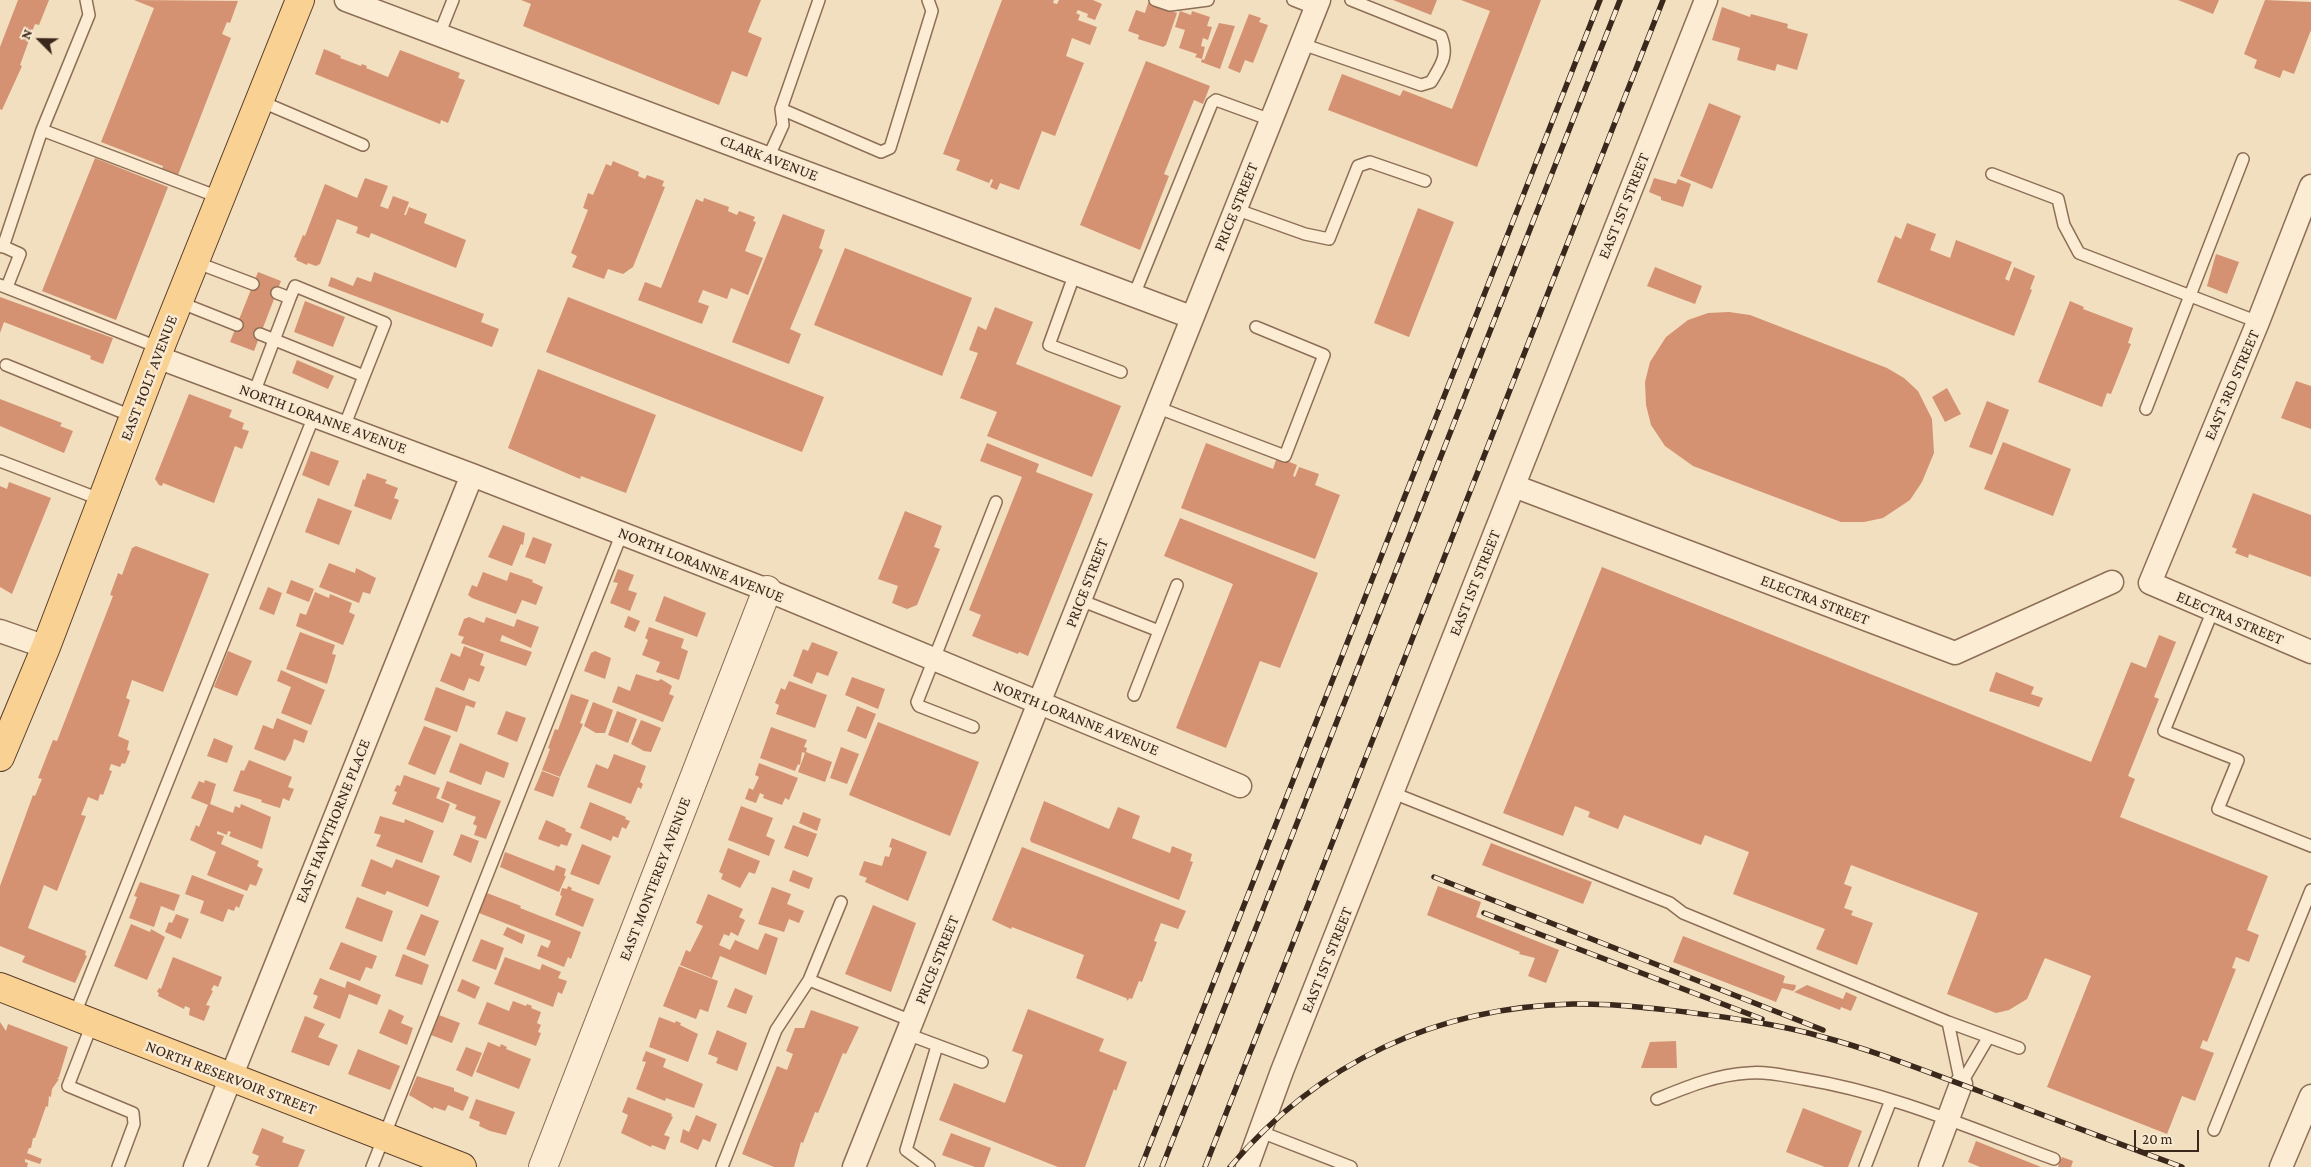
<!DOCTYPE html>
<style>
body{margin:0}
#map{position:relative;width:2311px;height:1167px;overflow:hidden;background:#f2dfbf;font-family:"Crimson Pro",serif}
canvas{display:block}
.north{position:absolute;left:15px;top:15px;width:50px;height:50px;-webkit-text-stroke:4px #f9e9d0;paint-order:stroke;rotate:293deg;font-size:14px;font-weight:700;line-height:20px;text-align:center;color:#3b281c}
.north::after{content:'';display:block;margin:auto;width:18px;height:22px;background:#3b281c;clip-path:polygon(50% 0,100% 100%,50% 72%,0 100%)}
.scale{position:absolute;left:2134px;top:1130px;width:65px;height:22px;box-sizing:border-box;border:2px solid #3b281c;border-top:0;padding-left:6px;font-size:15px;line-height:18px;white-space:nowrap;color:#3b281c;-webkit-text-stroke:4px #f9e9d0;paint-order:stroke}
</style>
<div id="map">
<canvas width="2311" height="1167"></canvas>
<div class="north">N</div>
<div class="scale">20 m</div>
</div>
<script>
const ctx = document.querySelector('canvas').getContext('2d');
ctx.lineJoin = 'round';
function fill(path, color) { ctx.fillStyle = color; ctx.fill(path, 'evenodd'); }
function trace(path, color, width, dash) { ctx.strokeStyle = color; ctx.lineWidth = width; ctx.lineCap = dash ? 'butt' : 'round'; ctx.setLineDash(dash || []); ctx.stroke(path); }
function drawText(font, color, halo, rows, align = 'center') {
  ctx.font = font + ' "Crimson Pro",serif'; ctx.lineWidth = 5; ctx.setLineDash([]); ctx.textBaseline = 'middle'; ctx.strokeStyle = halo; ctx.fillStyle = color; for (const [text, x, y, turn = 0] of rows) {
    ctx.save(); ctx.translate(x, y); ctx.rotate((+turn || 0) * Math.PI / 180); ctx.textAlign = isNaN(turn) ? turn : align; if (halo) ctx.strokeText(text, 0, 0); ctx.fillText(text, 0, 0); ctx.restore();
  }
}
fill(new Path2D(`
 M18,0H49L39,25L35,24L20,65L22,66L2,110L0,109V47Z
 M134,0L238,1L230,23L227,22L222,34L231,38L178,175L162,169L163,166L101,142L154,8Z
 M521,0H761L748,32L762,38L747,77L732,71L719,105L523,26L531,4Z
 M1002,0H1054L1053,3L1057,4L1059,0H1093L1102,4L1095,20L1087,17L1088,14L1078,10L1076,13L1080,15L1078,20L1097,27L1090,45L1072,38L1066,56L1084,63L1055,136L1042,131L1019,190L1000,183L997,190L990,187L993,180L991,179L989,183L956,170L960,160L943,154Z
 M1393,0H1437L1431,15Z
 M1461,0H1541L1477,167L1328,110L1342,74L1400,96L1403,90L1452,109L1490,11Z
 M2178,0H2219L2213,14Z
 M2265,0L2311,2V30L2294,74L2283,70L2280,78L2254,68L2257,60L2244,54Z
 M1148,3L1177,13L1166,45L1163,47L1138,39L1139,35L1128,31L1136,10L1145,13Z
 M1722,7L1750,17L1751,14L1788,24L1787,28L1808,34L1797,70L1777,64L1775,71L1737,60L1740,48L1712,40Z
 M1180,11L1191,15L1192,11L1210,17L1207,26L1212,27L1208,40L1203,38L1201,46L1205,47L1202,59L1195,57L1197,54L1179,48L1185,30L1175,27Z
 M1249,14L1261,18L1259,22L1268,25L1253,63L1245,60L1240,73L1228,68Z
 M1219,23L1235,26L1220,69L1201,62L1202,59L1204,60Z
 M324,49L341,56L340,58L361,66L362,64L367,66L366,68L388,77L400,50L460,73L458,78L465,80L448,123L441,120L440,124L315,74Z
 M1146,61L1210,86L1203,104L1194,100L1164,174L1169,176L1140,250L1080,225Z
 M1709,103L1741,116L1712,189L1680,176Z
 M95,158L168,187L116,320L42,291Z
 M613,161L639,172L638,176L645,179L647,175L664,181L662,186L665,187L633,267L623,274L608,269L604,279L572,267L577,256L571,253L588,210L583,208L588,193L593,195L606,164L611,166Z
 M365,178L388,186L380,206L388,209L393,196L409,202L404,215H406L409,207L427,214L424,223L466,240L456,268L371,233L369,238L356,233L358,227L337,219L320,264L316,266L308,263L307,265L296,260L297,258L294,257L303,235L305,236L325,184L357,198Z
 M1654,178L1676,184L1678,179L1691,184L1683,207L1661,200V197L1649,192Z
 M704,198L729,207L728,211L737,215L739,211L755,217L753,221L756,222L745,251L763,258L748,295L731,288L727,299L703,290L698,302L709,306L702,324L638,300L645,282L661,288L696,199L703,202Z
 M1418,208L1454,222L1409,337L1374,323Z
 M783,214L825,230L819,248L823,250L790,329L801,334L789,364L732,342Z
 M1907,223L1936,234L1930,250L1950,258L1956,240L2012,262L2005,279L2009,281L2014,267L2035,276L2030,289L2032,290L2014,336L1877,282L1895,236L1901,239Z
 M845,248L972,298L942,376L814,325Z
 M2216,254L2239,262L2227,294L2207,286Z
 M1655,267L1702,286L1695,304L1647,286Z
 M258,272L281,281L254,351L230,342Z
 M374,272L484,314L481,322L499,329L492,347L328,286L331,277L353,286L357,277L371,282Z
 M0,297L113,338L103,364L90,359L91,356L4,322L0,333Z
 M568,297L824,397L802,452L546,352Z
 M305,301L345,317L333,347L294,332Z
 M2070,301L2084,307L2083,309L2133,328L2128,343L2131,344L2111,394L2107,393L2102,407L2038,382Z
 M995,307L1033,322L1016,364L1121,406L1092,477L987,436L997,412L960,398L978,353L969,350L978,326L986,330Z
 M1729,312L1750,315L1887,368L1904,378L1918,391L1932,419L1934,453L1922,482L1910,500L1883,518L1864,522H1841L1693,466L1665,446L1651,425L1646,405L1645,382L1650,362L1666,337L1688,320L1708,313Z
 M297,360L334,376L328,389L292,373Z
 M538,369L656,415L626,493L581,476L580,479L508,448Z
 M2296,381L2311,386V429L2281,418Z
 M1947,388L1961,414L1945,422L1932,397Z
 M189,394L232,410L229,417L244,423L242,429L249,431L242,449L235,446L214,503L163,483L162,486L159,485L155,479Z
 M0,399L62,423L60,426L73,431L64,453L0,426Z
 M1987,401L2009,410L1992,455L1969,447Z
 M2003,442L2071,469L2053,516L1984,489Z
 M987,443L1039,464L1036,472L1093,494L1028,656L1019,652L1018,654L972,636L981,615L969,610L1022,477L980,461Z
 M1206,443L1273,469L1277,457L1297,465L1293,476L1295,477L1299,467L1319,474L1315,485L1340,495L1315,559L1181,508Z
 M311,451L339,461L329,486L302,475Z
 M367,473L387,480L385,483L398,488L394,498L399,500L391,520L354,506L363,479L365,480Z
 M9,482L51,498L12,594L0,587V486L7,489Z
 M2253,493L2311,515V577L2249,554L2248,558L2235,553L2237,549L2232,547Z
 M318,498L352,511L339,545L305,532Z
 M905,511L942,526L934,547L940,549L917,605L907,609L892,603L898,586L878,579Z
 M1180,518L1318,573L1280,668L1260,661L1226,748L1176,728L1233,584L1164,556Z
 M503,525L525,533L523,545L521,544L512,566L488,557Z
 M533,537L552,544L545,564L525,557Z
 M136,546L209,574L163,692L132,680L126,698L130,700L118,736L129,741L127,750L130,751L125,764L122,763L120,767L111,764L109,770L112,771L103,795L100,794L98,801L88,797L81,815L86,816L57,891L44,885L28,928L86,951L85,955L87,956L75,983L22,962L25,956L0,946V886L33,795L35,796L42,779L38,778L53,740L57,741L113,596L110,595L118,573L122,575L132,548Z
 M329,563L355,573L356,568L376,578L370,594L363,592L359,603L319,587Z
 M1602,567L2091,762L2131,662L2146,668L2159,635L2176,642L2154,697L2159,699L2128,776L2135,779L2120,817L2268,876L2247,930L2259,935L2249,962L2236,957L2232,968L2236,969L2207,1042L2203,1040L2200,1048L2214,1053L2195,1101L2182,1096L2167,1134L2047,1087L2091,976L2045,958L2027,999L2009,1010L1996,1013L1947,994L1978,913L1851,865L1844,884L1852,887L1844,908L1853,911L1851,915L1873,923L1857,965L1816,949L1825,929L1733,894L1749,852L1705,835L1701,845L1624,815L1618,829L1588,817L1590,812L1575,806L1563,836L1503,813Z
 M618,569L634,575L628,590L637,593L630,611L610,603L618,583L613,582Z
 M483,572L507,581L510,572L533,580L532,582L543,587L536,605L522,600L516,614L472,598L468,595L472,585L477,587Z
 M291,580L314,589L309,602L286,593Z
 M268,587L282,593L274,615L259,609Z
 M315,592L329,598L330,594L352,603L349,612L355,615L343,645L296,626L300,613L306,615Z
 M664,596L706,613L697,637L655,621Z
 M628,616L640,621L635,632L624,627Z
 M469,617L484,623L486,617L514,627L517,619L539,627L531,648L502,635L500,641L532,652L526,666L461,643L464,637L458,635L464,619Z
 M649,627L684,639L681,648L688,651L679,680L656,672L660,662L642,655L648,640L645,638Z
 M300,632L335,645L332,654L336,655L327,684L286,669Z
 M812,642L838,652L828,676L817,672L812,684L793,676L803,649L808,651Z
 M464,646L484,654L480,665L485,667L479,682L469,678L464,691L440,681L451,653L460,657Z
 M228,651L252,661L237,696L214,687Z
 M595,651L611,658L605,679L584,671L591,653Z
 M281,670L325,690L311,725L281,713L291,687L277,681Z
 M1996,672L2034,687L2031,694L2043,698L2039,707L1989,691Z
 M636,674L658,681L661,679L672,686L669,694L674,696L663,722L612,702L618,686L630,691Z
 M852,677L885,689L878,709L845,695Z
 M789,681L827,695L815,728L776,714L779,705L775,703L781,688L785,690Z
 M436,687L476,702L474,708L466,705L457,732L424,720Z
 M571,694L589,700L580,723L583,724L560,777L542,770L550,749L548,748L555,729L558,730Z
 M593,702L613,710L605,733H596L584,726Z
 M857,706L876,714L866,739L847,731Z
 M506,711L526,718L517,742L497,734Z
 M617,711L637,719L628,743L608,735Z
 M277,718L308,731L304,743L294,739L291,750L285,761L254,749L263,725L273,729Z
 M641,720L661,728L651,752L644,751L631,744Z
 M878,722L979,762L950,836L849,795Z
 M424,726L451,736L435,775L408,764Z
 M771,727L807,740L804,747L807,748L806,752L832,762L825,782L798,772L805,753L802,752L800,765L798,764L795,771L760,758Z
 M214,738L233,746L227,763L207,756Z
 M460,743L509,763L504,778L486,771L481,785L449,772Z
 M841,747L859,754L847,784L830,778Z
 M614,754L646,766L640,782L643,784L641,789L638,787L631,804L587,787L596,764L608,769Z
 M249,760L292,777L288,787L294,789L289,801L283,798L280,808L261,802L262,800L233,791L241,770L244,771Z
 M759,763L798,778L789,800L785,798L782,805L763,798L764,795L760,793L756,803L745,799L749,788L753,790L759,777L755,775Z
 M542,771L560,778L553,797L534,790Z
 M404,775L440,788L436,798L450,804L443,823L392,804L397,792L394,791L397,785L400,786Z
 M205,780L216,784L210,804L233,813L235,806L240,808L241,804L271,817L262,849L229,836L231,832L228,831L227,835L217,831V834L224,836L221,844L259,861L257,866L263,869L256,886L250,884L247,891L207,875L216,852L190,840L196,825L199,827L208,805L191,798L199,781L204,783Z
 M447,781L501,801L486,839L474,835L477,826L473,824L476,817L455,809L457,805L441,798Z
 M1044,801L1109,829L1118,807L1140,816L1132,838L1170,853L1172,846L1192,854L1190,861L1193,862L1179,900L1031,842L1030,839Z
 M590,802L626,817L625,819L630,821L626,829L622,827L618,838L613,836L611,841L580,828Z
 M741,806L773,818L766,836L775,840L769,856L728,840Z
 M803,812L821,819L817,831L799,823Z
 M380,816L404,823L405,819L434,831L422,863L376,846L381,835L374,833Z
 M546,820L566,829L565,831L572,834L567,846L561,844L559,847L538,839Z
 M793,825L817,834L808,857L784,848Z
 M461,834L479,841L471,863L453,855Z
 M892,838L927,852L908,901L865,882L867,878L859,875L864,861L882,866L885,856L889,857L892,848L889,847Z
 M1491,843L1592,882L1583,904L1482,865Z
 M582,844L611,856L599,885L570,874Z
 M1022,847L1186,911L1178,929L1161,923L1154,941L1157,942L1142,982L1139,981L1132,999L1129,998L1128,1001L1126,998L1076,978L1084,955L1012,927L1011,929L992,920Z
 M728,848L760,861L755,874L749,872L740,888L721,879L723,874L719,872Z
 M505,852L554,871L556,865L566,869L564,876H566L559,892L500,867Z
 M371,859L392,868L396,859L440,876L428,907L387,891L385,895L361,886Z
 M793,870L813,878L809,889L789,881Z
 M192,875L244,895L239,908L236,906L234,911L228,909L223,922L200,913L204,901L185,894Z
 M140,882L180,895L174,911L161,906L154,927L129,918L137,897L134,896Z
 M568,886L572,888L571,890L594,899L583,927L555,915L562,896L560,895L562,888L567,889Z
 M1438,886L1481,902L1476,917L1559,950L1546,983L1528,976L1535,958L1519,954L1520,952L1427,915Z
 M772,887L791,894L787,904L804,911L799,923L789,919L784,932L758,924Z
 M487,893L521,906L520,908L581,932L571,959L568,957L564,967L537,956L541,945L548,948L551,941L479,913Z
 M708,894L743,909L739,917L745,920L738,936L731,932L729,936L724,934L719,945L730,950L735,940L758,950L765,933L778,938L766,975L720,956L712,978L680,965L686,950L690,952L703,926L696,923Z
 M357,897L393,911L382,942L345,928Z
 M873,905L916,923L891,992L845,974Z
 M176,914L189,919L181,939L165,932L169,922L172,923Z
 M421,914L439,921L425,956L406,949Z
 M131,924L150,932L151,929L165,937L147,980L114,966Z
 M507,927L525,935L522,944L503,935Z
 M1683,936L1785,976L1783,983L1796,985L1795,989L1793,991L1782,988L1776,1002L1673,962Z
 M481,939L504,948L496,970L472,961Z
 M341,942L377,956L372,969L366,967L360,981L329,969Z
 M403,954L429,965L422,985L395,976Z
 M173,957L222,977L218,987L214,985L211,990L213,991L206,1005L210,1006L204,1021L189,1015L190,1008L185,1006L184,1009L158,996L159,993L157,992L159,988L161,989Z
 M505,957L540,970L542,964L561,972L558,978L567,981L562,994L558,992L553,1007L494,984Z
 M679,966L718,981L708,1012L700,1009L696,1019L663,1006Z
 M320,978L345,988L347,981L381,995L377,1005L349,994L340,1019L313,1008L318,996L313,994Z
 M462,979L480,987L475,999L457,991Z
 M1807,985L1843,999L1846,992L1857,997L1851,1011L1841,1007L1840,1010L1794,992Z
 M735,988L753,996L746,1014L727,1007Z
 M513,1001L526,1006L527,1004L532,1006L531,1008L541,1012L537,1023L541,1025L538,1032L541,1033L536,1046L478,1024L487,1002L509,1011Z
 M389,1009L404,1016L401,1023L413,1028L407,1045L379,1033Z
 M1028,1009L1104,1039L1099,1051L1127,1062L1116,1091L1114,1089L1085,1167H1058L939,1120L954,1083L1005,1103L1023,1055L1012,1051Z
 M811,1010L859,1027L846,1054L843,1053L818,1113L815,1112L803,1143L801,1142L794,1167H774L742,1154L777,1066L787,1070L793,1054L786,1051L795,1028H804Z
 M439,1015L460,1023L452,1043L431,1035Z
 M305,1016L325,1024L318,1037L338,1045L329,1066L291,1052Z
 M659,1017L675,1023L676,1021L681,1023L680,1025L698,1034L688,1062L649,1047Z
 M0,1022L6,1031L8,1024L68,1047L59,1077L57,1079H59L52,1089L51,1097L49,1096L48,1107L46,1106L35,1138H33L31,1148H29L27,1153L42,1159L40,1164L25,1159V1162L28,1163L27,1167H0Z
 M717,1030L747,1043L737,1071L716,1063L718,1058L708,1054Z
 M1676,1041L1677,1068H1641L1650,1042Z
 M488,1042L500,1047L501,1044L507,1047L506,1049L531,1059L519,1089L476,1072Z
 M466,1047L482,1053L472,1077L456,1070Z
 M358,1049L400,1066L390,1090L348,1074Z
 M646,1051L666,1059L663,1067L703,1084L694,1108L666,1098L665,1101L636,1089L646,1062L642,1061Z
 M417,1076L454,1088V1091L469,1097L463,1111L448,1105L445,1111L434,1107L433,1109L409,1095Z
 M628,1097L672,1114L671,1116L673,1117L664,1135L670,1137L665,1150L652,1145L651,1147L621,1133L628,1115L622,1112Z
 M476,1099L515,1112L506,1135L490,1131L479,1126L480,1122L469,1118Z
 M1803,1108L1862,1131L1848,1167H1825L1786,1152Z
 M696,1115L717,1124L710,1142L703,1139L698,1150L680,1142L683,1129L689,1132Z
 M262,1128L284,1137L282,1142L305,1150L298,1167H261L255,1165L259,1156L252,1153Z
 M951,1133L991,1148L984,1167H975L942,1155Z
 M1976,1141L2041,1167H1980L1968,1162Z
 M2062,1157L2073,1161L2071,1167H2058Z`), '#d49272');
const service = new Path2D(`
 M86,0L89,15L42,130L221,198
 M1155,0L1170,5L1208,0
 M1293,0L1316,9
 M439,35L453,0
 M1302,44L1421,85L1431,82C1441,65 1449,56 1441,36L1351,0
 M260,101L363,145
 M781,109L881,152L890,148L932,11L928,0
 M768,158L783,125L781,109L819,0
 M1992,174L2058,199L2064,225L2079,253L2258,322
 M1235,209L1305,234L1329,239L1358,166L1370,162L1425,181
 M0,245L20,254L7,287
 M3,247L42,130
 M195,262L253,284
 M1075,273L1049,345L1121,372
 M0,285L160,348
 M1134,295L1212,103L1216,100L1271,120
 M290,298L295,286L385,323L364,376
 M179,302L237,325
 M260,334L364,376L344,427
 M6,365L134,417
 M254,393L290,298L277,293
 M1156,407L1285,456L1324,355L1256,327
 M2146,409L2243,159
 M0,461L102,500
 M1080,600L1159,631
 M2213,610L2164,731L2238,760L2218,809L2311,846
 M1134,695L1177,585
 M973,727L919,706L917,702L996,502
 M1393,793L1670,903L1683,913L1948,1022L2019,1048
 M841,902L809,980L912,1021
 M74,1016L314,416
 M1948,1022L1961,1084
 M92,1024L68,1086L133,1113L134,1124L118,1167
 M907,1034L982,1062
 M1961,1084L1988,1038
 M1657,1099C1687,1087 1715,1075 1748,1073C1767,1071 1786,1076 1804,1079C1891,1093 1972,1129 2054,1159
 M2214,1130L2311,890
 M1261,1132L1351,1167
 M372,1167L622,533
 M722,1167L776,1030L809,980
 M929,1167L906,1150L937,1046
 M1865,1167L1891,1100`);
const minor = new Path2D(`
 M346,0L1191,317
 M2311,186L2258,322L2150,583L2311,652
 M157,357L472,475L767,590L1240,786
 M1514,486L1955,653L2112,582
 M0,631L46,647
 M195,1167L472,475
 M854,1167L1319,0
 M1247,1167L1282,1071L1706,0
 M1930,1167L1961,1084
 M2281,1167L2311,1096`);
const tertiary = new Path2D(`
 M543,1167L767,590`);
const primary = new Path2D(`
 M0,757L46,647L160,348L300,0
 M0,987L462,1167`);
trace(service, '#8d6e56', 14);
trace(minor, '#8d6e56', 25);
trace(tertiary, '#8d6e56', 30);
trace(primary, '#5a3d2b', 30);
trace(service, '#fcecd4', 11);
trace(minor, '#fcecd4', 22);
trace(tertiary, '#fcecd4', 28);
trace(primary, '#f9d193', 28);
const rail = new Path2D(`
 M1434,877L1823,1030
 M1484,913L1762,1019
 M1141,1167L1600,0
 M1162,1167L1620,0
 M1205,1167L1663,0
 M1230,1167C1318,1063 1436,1007 1573,1004C1611,1003 1648,1008 1686,1012C1731,1018 1778,1024 1823,1037C1876,1051 1927,1072 1979,1091C2046,1116 2114,1142 2182,1167`);
trace(rail, '#3b281c', 5.5);
trace(rail, '#f9e9d0', 4, [11]);
drawText('16px', '#3b281c', '#f9e9d0', [
 ["CLARK AVENUE",769,158,21],
 ["EAST 1ST STREET",1624,206,-68],
 ["PRICE STREET",1236,207,-68],
 ["EAST HOLT AVENUE",149,378,-69],
 ["EAST 3RD STREET",2232,385,-67],
 ["NORTH LORANNE AVENUE",323,419,20],
 ["NORTH LORANNE AVENUE",701,565,22],
 ["PRICE STREET",1087,583,-69],
 ["EAST 1ST STREET",1475,583,-68],
 ["ELECTRA STREET",1815,600,21],
 ["ELECTRA STREET",2230,618,23],
 ["NORTH LORANNE AVENUE",1076,718,22],
 ["EAST HAWTHORNE PLACE",333,821,-68],
 ["EAST MONTEREY AVENUE",655,879,-69],
 ["PRICE STREET",937,960,-68],
 ["EAST 1ST STREET",1327,960,-68],
 ["NORTH RESERVOIR STREET",231,1078,21]
]);
</script>
